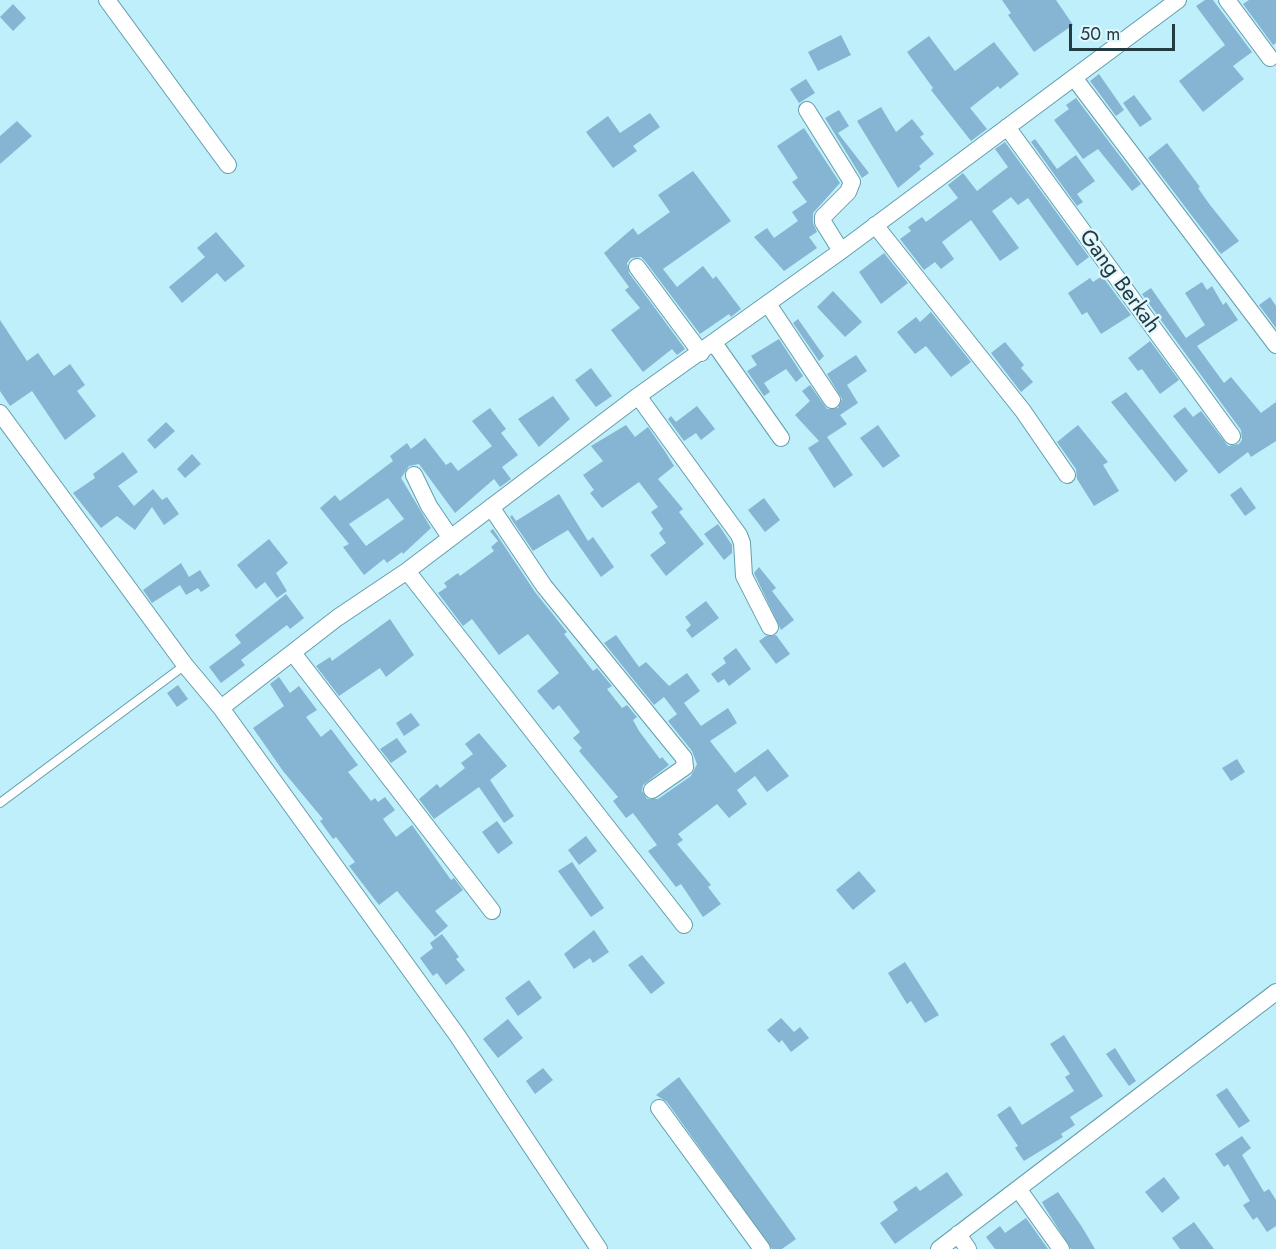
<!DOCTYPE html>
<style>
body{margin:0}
#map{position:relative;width:1276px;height:1249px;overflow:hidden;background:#beeffb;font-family:Jost,sans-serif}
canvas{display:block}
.scale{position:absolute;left:1069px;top:24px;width:106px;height:27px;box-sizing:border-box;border:3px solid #223b41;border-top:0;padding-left:8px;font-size:18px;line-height:21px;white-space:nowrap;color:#223b41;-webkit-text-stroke:4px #dff7fd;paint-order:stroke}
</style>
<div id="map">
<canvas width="1276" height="1249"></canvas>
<div class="scale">50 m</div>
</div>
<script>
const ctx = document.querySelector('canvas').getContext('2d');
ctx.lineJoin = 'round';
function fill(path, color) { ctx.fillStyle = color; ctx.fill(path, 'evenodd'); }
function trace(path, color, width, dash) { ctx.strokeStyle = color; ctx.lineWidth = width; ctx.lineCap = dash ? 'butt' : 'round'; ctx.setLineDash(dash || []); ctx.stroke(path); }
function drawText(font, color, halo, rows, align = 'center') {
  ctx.font = font + ' Jost,sans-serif'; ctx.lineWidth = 4.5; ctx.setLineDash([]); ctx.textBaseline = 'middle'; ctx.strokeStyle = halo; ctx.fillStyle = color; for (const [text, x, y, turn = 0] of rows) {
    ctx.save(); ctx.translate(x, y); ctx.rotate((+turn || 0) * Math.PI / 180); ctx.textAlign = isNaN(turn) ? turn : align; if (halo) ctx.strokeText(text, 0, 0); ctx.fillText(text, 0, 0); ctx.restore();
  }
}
fill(new Path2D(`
 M1002,0H1056L1073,25L1034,52L1008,15L1011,13Z
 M1205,0H1213L1252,52L1233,66L1244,79L1203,112L1179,81L1225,45L1196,6Z
 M1249,0H1276V43L1273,45L1243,4Z
 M13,4L26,18L13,31L0,17Z
 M841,35L851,55L818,71L808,52Z
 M929,36L955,71L994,42L1019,74L1000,89L998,86L970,108L987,129L971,141L931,90L933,88L907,52Z
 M1099,74L1124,110L1116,116L1090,81Z
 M806,79L815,93L799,103L790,89Z
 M1134,95L1152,119L1140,127L1123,103Z
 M1076,98L1141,184L1132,191L1098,149L1083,159L1054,120L1069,109L1066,105Z
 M881,107L896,132L912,119L924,134L920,137L934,154L919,166L921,169L898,188L857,121Z
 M839,110L849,126L838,133L869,173L862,178L825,118Z
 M650,113L660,127L633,146L637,151L613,168L586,132L608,116L620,133Z
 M17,121L32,136L0,164V136Z
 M804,128L840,183L813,213V223L817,232L809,237L817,248L784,271L754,237L767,228L774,238L798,221L792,212L807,202L792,182L798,178L777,146Z
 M1035,139L1057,169L1076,155L1095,181L1077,194L1083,202L1077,206L1031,142Z
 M1005,142L1089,257L1077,266L1028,198L1018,205L1011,197L992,211L1019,248L1000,261L971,220L942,242L954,259L941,269L935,262L924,270L900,239L911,231L908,227L922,217L926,222L958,198L948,185L963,173L977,191L1008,167L995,149Z
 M1167,143L1200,187L1198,188L1210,205L1239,241L1221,254L1148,158Z
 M693,171L731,221L663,269L677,287L703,266L713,279L716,276L741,309L731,317L729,314L700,334L645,261L641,257L631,258L627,263L629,273L685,349L677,355L672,349L643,372L611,330L640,308L625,290L629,287L604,253L633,228L638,235L670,212L658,195Z
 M216,232L245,266L225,282L217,273L182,303L169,287L205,257L197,248Z
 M884,253L908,283L881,304L859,272Z
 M1102,276L1131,315L1101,334L1087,312L1082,315L1068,293L1090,278L1093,282Z
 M1202,282L1207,290L1212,286L1223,305L1226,302L1238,320L1197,346L1224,383L1231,377L1261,413L1276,402V441L1251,457L1248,452L1219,474L1173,416L1185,407L1193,417L1201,411L1228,446L1239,444L1242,440L1241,430L1142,294L1151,288L1186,338L1205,325L1185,293Z
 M833,291L862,322L845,337L817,307Z
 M1270,297L1276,306V328L1259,305Z
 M931,312L971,362L951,377L926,346L915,354L897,332L916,317L920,322Z
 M798,319L824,356L819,361L793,323Z
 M0,320L27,361L38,353L54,376L70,364L85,385L77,391L96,416L65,440L32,391L10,406L0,391Z
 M779,339L803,376L796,382L786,369L764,383L770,392L764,396L747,371L757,365L751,356Z
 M1150,341L1179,380L1160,394L1142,369L1138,371L1128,358Z
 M1005,342L1024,365L1021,368L1033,382L1021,392L991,353Z
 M856,355L867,371L847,385L858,403L840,415L847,424L827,437L853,475L834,488L808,448L819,441L795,415L810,401L802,391L810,385L827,409L838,408L842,399L827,374Z
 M591,368L612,396L596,407L575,380Z
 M1126,392L1188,471L1175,482L1111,402Z
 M553,396L570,419L539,447L518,419Z
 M697,406L715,429L701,440L696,433L684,441L668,419L671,416L676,422Z
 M490,408L506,429L501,433L518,455L502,467L511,479L500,487L494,479L455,513L419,464L409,466L401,478L431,528L403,554L402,552L387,563L384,559L364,575L343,547L349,544L320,508L335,495L340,501L393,461L390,456L407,443L411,449L425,438L446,465L451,462L458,471L492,446L472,421ZM388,498L404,519L366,546L349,524Z
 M166,422L175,431L155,449L147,440Z
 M626,425L635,437L648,427L666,453L674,466L658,479L683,509L679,512L704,544L666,576L650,555L666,543L659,533L663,529L651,512L658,507L639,482L602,508L590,493L594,490L583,475L603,461L591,446Z
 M878,425L900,456L883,468L860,438Z
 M1078,425L1108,462L1103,465L1119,491L1094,506L1077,479L1076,469L1057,442Z
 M123,452L138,472L118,486L134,506L153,489L162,500L167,497L179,514L164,525L152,507L135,530L117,516L101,528L73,493L95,478L93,474Z
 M192,454L201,464L185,478L177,469Z
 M1241,487L1256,508L1245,516L1230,495Z
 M559,494L588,541L593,537L614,567L601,577L568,530L533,551L510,517L512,515L516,521Z
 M764,498L780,520L765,532L748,510Z
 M718,524L732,545V553L724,560L704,534Z
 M493,529L535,592L567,632L564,634L593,671L597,668L612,686L607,689L622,708L627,705L637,717L633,720L639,731L660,759L662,757L669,765L643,785L642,791L647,799H658L691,776L697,764L692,751L668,721L677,714L664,697L654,705L604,643L616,635L639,667L646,662L669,686L687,673L700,691L684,703L701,726L728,708L737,723L710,741L735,773L768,749L789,776L767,792L755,776L737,790L747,804L729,818L717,804L678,834L683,840L677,844L711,885L708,887L721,904L703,917L681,884L676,887L648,851L657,845L633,813L626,818L613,801L618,797L579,751L582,748L573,738L580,732L559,705L553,710L537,691L559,673L528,634L499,655L472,619L463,626L438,593L447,587L444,583L458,573L460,576L494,551L491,547L498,541L490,531Z
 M269,539L288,563L276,573L287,591L277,598L265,582L256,589L237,565Z
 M181,563L189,577L200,570L210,586L201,592L198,588L186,595L180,585L152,603L143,590Z
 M759,567L776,588L772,591L794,620L781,630L754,573Z
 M286,594L304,618L290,629L287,625L241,660L245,665L221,683L209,667L241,643L235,635Z
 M706,601L719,618L692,638L686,630L691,625L685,617Z
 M390,619L414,655L386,677L380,668L339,696L316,666L330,657L332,661Z
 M776,635L790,654L776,664L759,641L766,636Z
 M736,648L751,669L729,686L724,679L718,683L711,674L726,663L723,658Z
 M279,677L290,693L299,686L317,710L306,717L321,737L331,729L358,765L348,772L371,801L375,798L378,802L385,797L395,810L383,819L396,837L412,825L451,880L454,878L463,890L435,911L448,926L435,937L397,891L379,905L349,866L355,862L336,837L333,839L320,821L323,819L283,771L253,728L284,706L270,684Z
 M178,685L188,699L177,707L167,693Z
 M411,713L420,725L404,736L396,723Z
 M479,733L507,766L490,780L514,816L504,823L479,787L434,819L419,799L437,784L440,788L465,768L461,763L473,754L465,744Z
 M397,738L407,752L391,763L380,749Z
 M1237,759L1245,772L1231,781L1222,768Z
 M497,821L513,843L498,854L482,832Z
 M586,836L597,851L579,865L568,850Z
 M572,862L604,908L591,917L558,871Z
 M859,871L876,891L853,910L836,890Z
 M594,930L609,952L593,963L590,958L574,969L564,954Z
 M442,934L459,957L456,959L465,970L446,985L437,973L433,976L420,958L433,948L430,943Z
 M642,955L665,983L651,994L628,965Z
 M905,962L939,1015L925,1023L911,1001L907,1004L888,973Z
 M529,980L542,998L518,1016L505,998Z
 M781,1018L794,1032L800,1027L809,1038L791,1052L782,1040L779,1043L767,1030Z
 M508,1019L523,1038L498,1058L483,1039Z
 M1064,1035L1103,1096L1070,1117L1075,1125L1061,1134L1063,1137L1024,1161L1015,1148L1018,1146L997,1115L1010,1106L1022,1125L1074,1091L1065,1077L1070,1074L1050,1044Z
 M1115,1048L1136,1081L1129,1086L1106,1054Z
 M543,1068L553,1080L535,1094L526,1081Z
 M679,1077L796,1239L782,1249H772L667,1102L656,1095Z
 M1227,1088L1250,1121L1239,1128L1216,1095Z
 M1242,1136L1251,1148L1242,1155L1264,1192L1269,1189L1276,1200V1226L1267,1232L1257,1217L1253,1220L1243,1205L1250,1201L1228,1164L1224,1167L1215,1154Z
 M947,1172L963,1195L895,1244L880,1223L898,1210L893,1202L916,1186L920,1191Z
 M1164,1177L1180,1198L1162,1213L1145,1192Z
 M1058,1192L1082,1227L1095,1249H1071L1044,1206L1042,1202Z
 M1026,1218L1048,1249H995L986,1237L1000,1226L1005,1233Z
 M1194,1222L1214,1249H1180L1172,1238Z`), '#85b5d2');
const service = new Path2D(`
 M0,803L185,665`);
const minor = new Path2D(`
 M107,0L228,165
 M1227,0L1270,58
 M1075,79L1276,345
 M807,110L852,182L848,192L823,217V222L841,251
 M1007,127L1232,436
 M875,225L1023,411L1067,475
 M637,267L701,353
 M768,304L832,400
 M714,343L781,438
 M638,396L739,535L742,543L744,576L770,627
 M0,413L185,665L221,708L457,1035L599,1249
 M414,475L429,506L450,537
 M491,507L544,586L684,758L685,767L652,790
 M407,571L684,925
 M293,653L492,911
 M221,708L337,618L407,571L638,396L841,251L1178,0
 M659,1108L762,1249
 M1019,1190L1061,1249
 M958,1234L968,1249
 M939,1249L1276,992`);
trace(service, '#629ead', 10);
trace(minor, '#629ead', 18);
trace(service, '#fff', 8);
trace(minor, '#fff', 16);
drawText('22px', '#223b41', '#dff7fd', [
 ["Gang Berkah",1119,282,54]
]);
</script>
